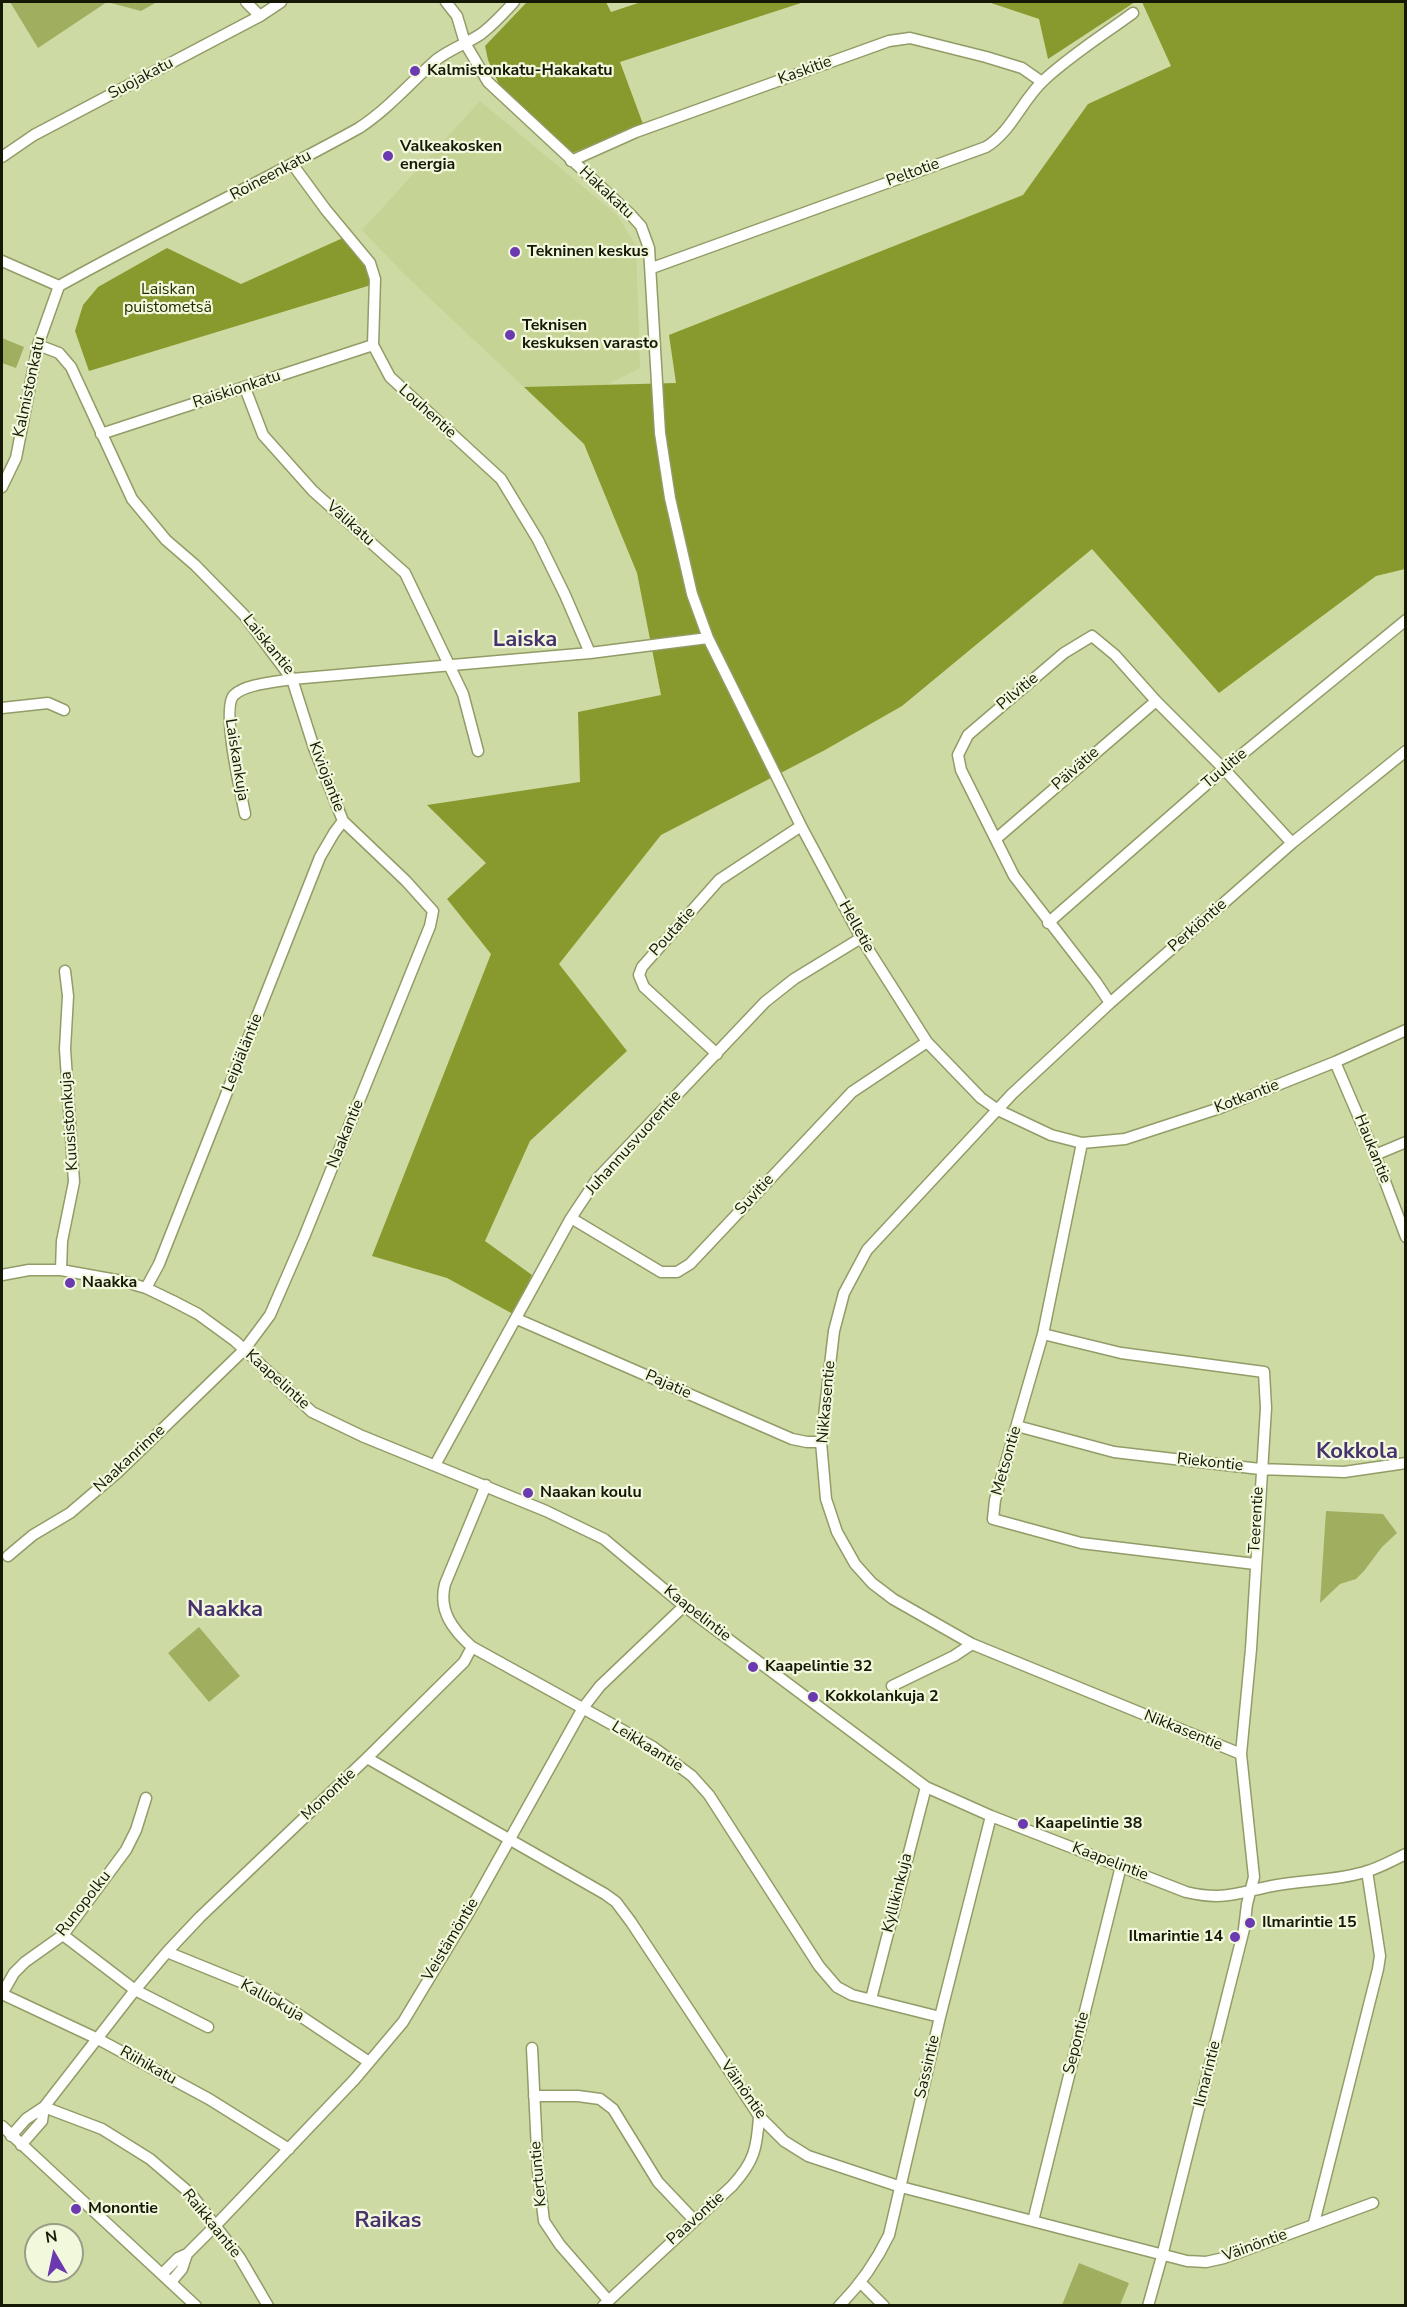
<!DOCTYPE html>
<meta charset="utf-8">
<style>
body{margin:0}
#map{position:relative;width:1407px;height:2307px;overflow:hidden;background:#cedaa3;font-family:"Nunito Sans",sans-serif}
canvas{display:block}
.frame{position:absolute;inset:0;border:3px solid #151804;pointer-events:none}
.north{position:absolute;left:24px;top:2223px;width:60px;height:60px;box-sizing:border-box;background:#f1f8dc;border:2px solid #999e86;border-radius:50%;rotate:351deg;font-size:16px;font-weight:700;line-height:24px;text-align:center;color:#151804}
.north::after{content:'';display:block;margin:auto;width:21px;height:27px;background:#6b39b0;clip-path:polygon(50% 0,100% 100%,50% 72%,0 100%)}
</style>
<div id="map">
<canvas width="1407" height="2307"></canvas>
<div class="frame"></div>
<div class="north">N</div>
</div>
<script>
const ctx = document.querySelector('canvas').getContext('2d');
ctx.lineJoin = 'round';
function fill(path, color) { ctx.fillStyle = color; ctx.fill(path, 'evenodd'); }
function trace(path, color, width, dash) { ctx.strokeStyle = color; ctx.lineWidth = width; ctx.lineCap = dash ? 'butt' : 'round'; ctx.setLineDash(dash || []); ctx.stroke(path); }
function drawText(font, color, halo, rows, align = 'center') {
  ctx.font = font + ' "Nunito Sans",sans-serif'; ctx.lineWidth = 4.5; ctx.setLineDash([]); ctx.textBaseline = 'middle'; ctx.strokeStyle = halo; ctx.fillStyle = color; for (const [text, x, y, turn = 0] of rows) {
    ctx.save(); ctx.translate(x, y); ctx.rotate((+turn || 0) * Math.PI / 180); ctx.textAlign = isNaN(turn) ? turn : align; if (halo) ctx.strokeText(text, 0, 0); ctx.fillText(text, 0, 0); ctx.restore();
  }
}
fill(new Path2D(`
 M480,101L617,215L636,246L640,368L605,386L524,387L405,275L362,230Z`), '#c5d394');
fill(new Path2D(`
 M10,2H157L141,11L107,2L38,48Z
 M2,338L24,347L16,368L2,363Z
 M1326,1511L1383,1514L1397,1533L1382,1547L1364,1571L1356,1579L1340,1584L1320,1603Z
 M199,1627L240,1676L209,1702L168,1653Z
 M1079,2263L1129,2283L1120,2305H1062Z`), '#9faf5f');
fill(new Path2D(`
 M527,2H606L611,12L641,2H804L620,62L643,124L570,154L506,100L488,60L485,46Z
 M988,2H1135L1048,59L1039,19Z
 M1142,2H1405V569L1376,576L1219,693L1092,549L902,706L825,750L661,835L559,964L627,1051L530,1141L485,1241L532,1275L513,1314L447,1278L372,1256L491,954L447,899L486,863L427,805L580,782L578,712L661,695L637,573L584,444L524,387L676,383L669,335L1023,195L1088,104L1171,66Z
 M345,237L367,267L371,285L89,371L75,331L83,305L98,287L167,248L241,284Z`), '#889a2d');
const minor = new Path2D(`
 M246,2L260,16
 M446,2L457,16L465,43L488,82L631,215L641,226L649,248L660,433L670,498L692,594L708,638L801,826L861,938L927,1042L981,1098L998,1110L1051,1135L1082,1143L1125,1139L1220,1108L1335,1062L1406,1030
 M2,157L34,135L260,16L281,2
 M571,161L636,132L889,41L910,38L986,57L1022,68L1042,82
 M293,165L326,210L370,263L375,279L373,345L390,377L501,479L538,540L565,595L590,653
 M2,261L59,286
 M652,268L986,147C1012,131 1022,100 1044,80C1071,55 1103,35 1133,13
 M59,286C157,231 260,183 359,128C388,109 410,83 436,60C450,49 466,44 481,34C493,25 504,13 514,2
 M245,388L263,435L313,491L405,573L463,694L478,751
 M101,434L373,345
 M2,487L16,458L38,345L59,286
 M2,708L48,703L64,710
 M245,814C241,794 221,708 234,695C245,684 276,682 292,679L590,653L708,638
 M997,838L1156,701
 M1048,923L1224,769L1406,620
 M1110,1003L1096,982L1014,876L961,770L958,755L968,735L1064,653L1092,636L1115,655L1156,701L1224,769L1292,843
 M717,1054L644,987L639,975L642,967L719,880L801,826
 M1335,1062L1375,1155L1406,1237
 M1082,1143L1043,1334L995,1500L993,1519L1081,1543L1255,1564
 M1375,1155L1406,1142
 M571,1218L661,1272H677L690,1264L852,1092L927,1042
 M61,1270L62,1241L74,1182L65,1049L68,996L65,971
 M2,1275L29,1270H61L122,1281L146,1288L173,1301L198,1314L235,1341L312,1412L362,1436L546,1511L604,1539L684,1606L926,1787L991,1816L1186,1892C1224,1901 1236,1893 1272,1886C1303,1880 1337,1881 1368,1871C1381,1867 1393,1860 1406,1854
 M146,1288L159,1264L320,857L334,833L343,821
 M517,1319L792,1439L807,1442H821
 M1043,1334L1121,1353L1264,1372L1266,1408L1251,1649L1241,1754L1254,1877L1247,1904L1244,1929L1162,2256L1148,2306
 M1017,1426L1114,1452L1260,1469L1344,1472L1406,1463
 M435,1465L571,1218L597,1179L765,1002L794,979L861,938
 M486,1485L445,1584C438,1611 453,1630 472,1647L653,1747L692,1776L709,1795L819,1966L837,1987L852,1995L940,2017
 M8,1556L33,1535L70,1513L118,1472L244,1350L270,1315L304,1237L430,926L433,911L406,881L343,821L314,748L292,679L244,615L195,565L166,540L132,499L71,367L59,353L38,345
 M892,1686L954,1656L972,1644
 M1241,1754L972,1644L893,1599L872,1583L855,1564L837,1532L826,1499L821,1442L834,1331L844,1293L867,1250L1012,1094L1110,1003L1292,843L1406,751
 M367,1758L605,1894L616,1902L631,1922L759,2116L784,2141L808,2156L901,2187L1187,2261L1206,2262L1224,2258L1373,2203
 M63,1935L135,1990L208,2027
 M167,1952L253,1987L278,2001L369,2062
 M2,1994L98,2039L209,2099L289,2149
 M2,1994L14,1973L25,1962L63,1935L126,1850L136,1830L146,1798
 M871,1999L926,1787
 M532,2048L538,2171L544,2221L560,2245L608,2300
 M534,2096H578L600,2099L613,2109L658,2182L694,2220
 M44,2107L102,2129L150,2159L191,2194L240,2258L268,2306
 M2,2126L196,2306
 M11,2136L26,2119L44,2107L135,1990L167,1952L200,1917L367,1758L464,1662L472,1647
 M21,2145L42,2121L44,2107
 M1033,2221L1121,1866
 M1314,2223L1378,1969L1380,1956L1367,1871
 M162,2274L178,2258L187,2254L215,2226L355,2079L403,2022L468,1914L583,1708L600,1686L684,1606
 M171,2282L182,2269L187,2254
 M861,2283L884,2306
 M603,2306L732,2186C754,2162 757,2149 759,2116
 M839,2306C861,2284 876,2262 889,2235L940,2017L991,1816`);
trace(minor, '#919c67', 13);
trace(minor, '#fff', 10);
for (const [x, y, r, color] of [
 [415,71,6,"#6b39b0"],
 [388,156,6,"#6b39b0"],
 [515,252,6,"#6b39b0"],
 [510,335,6,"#6b39b0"],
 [70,1283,6,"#6b39b0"],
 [528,1493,6,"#6b39b0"],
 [753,1667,6,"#6b39b0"],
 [813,1697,6,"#6b39b0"],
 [1023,1824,6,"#6b39b0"],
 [1250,1923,6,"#6b39b0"],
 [1235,1937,6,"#6b39b0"],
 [76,2209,6,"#6b39b0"]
]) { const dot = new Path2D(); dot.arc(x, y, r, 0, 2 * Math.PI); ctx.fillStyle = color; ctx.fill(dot); trace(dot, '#f1f8dc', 2); }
drawText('bold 16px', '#151804', '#f1f8dc', [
 ["Kalmistonkatu-Hakakatu",427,71],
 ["Valkeakosken",400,147],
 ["energia",400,165],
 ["Tekninen keskus",527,252],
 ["Teknisen",522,326],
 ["keskuksen varasto",522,344],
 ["Naakka",82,1283],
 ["Naakan koulu",540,1493],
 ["Kaapelintie 32",765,1667],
 ["Kokkolankuja 2",825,1697],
 ["Kaapelintie 38",1035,1824],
 ["Ilmarintie 15",1262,1923],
 ["Ilmarintie 14",1223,1937,"right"],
 ["Monontie",88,2209]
], 'left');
drawText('16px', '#151804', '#f1f8dc', [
 ["Kaskitie",805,71,-20],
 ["Suojakatu",141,79,-28],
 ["Peltotie",913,173,-20],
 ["Roineenkatu",271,176,-28],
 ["Hakakatu",606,193,43],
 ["Kalmistonkatu",30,387,-78],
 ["Raiskionkatu",237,390,-18],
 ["Louhentie",427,412,42],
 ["Välikatu",350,524,42],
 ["Laiskantie",268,645,51],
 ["Pilvitie",1018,692,-40],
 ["Laiskankuja",236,760,81],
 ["Päivätie",1076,769,-41],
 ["Tuulitie",1225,769,-40],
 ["Kiviojantie",326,777,69],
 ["Perkiöntie",1198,926,-41],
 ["Helletie",856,927,61],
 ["Poutatie",673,932,-48],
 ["Leipiäläntie",243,1053,-68],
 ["Kotkantie",1247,1097,-21],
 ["Kuusistonkuja",70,1121,-94],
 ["Naakantie",346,1134,-68],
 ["Juhannusvuorentie",634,1143,-48],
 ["Haukantie",1372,1149,68],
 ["Suvitie",755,1195,-47],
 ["Kaapelintie",277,1380,42],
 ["Pajatie",668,1385,24],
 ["Nikkasentie",827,1402,-85],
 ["Naakanrinne",130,1459,-43],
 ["Metsontie",1007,1461,-74],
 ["Riekontie",1210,1463,6],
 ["Teerentie",1257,1520,-87],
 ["Kaapelintie",697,1614,38],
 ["Nikkasentie",1183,1731,22],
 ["Leikkaantie",647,1747,32],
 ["Monontie",329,1795,-43],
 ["Kaapelintie",1110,1862,21],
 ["Kyllikinkuja",898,1893,-76],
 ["Runopolku",84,1904,-52],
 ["Veistämöntie",451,1940,-59],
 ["Kalliokuja",272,2001,29],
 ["Sepontie",1077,2043,-76],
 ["Riihikatu",148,2066,29],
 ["Sassintie",928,2067,-77],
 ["Ilmarintie",1208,2074,-76],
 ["Väinöntie",743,2090,55],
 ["Kertuntie",539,2174,-95],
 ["Paavontie",696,2219,-42],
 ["Raikkaantie",211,2224,51],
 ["Väinöntie",1255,2246,-20]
]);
drawText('16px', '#272e01', '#f1f8dc', [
 ["Laiskan",168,290],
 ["puistometsä",168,308]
]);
drawText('bold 22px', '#47326d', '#f1f8dc', [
 ["Laiska",525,641],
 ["Kokkola",1357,1453],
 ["Naakka",225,1611],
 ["Raikas",388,2222]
]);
</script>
